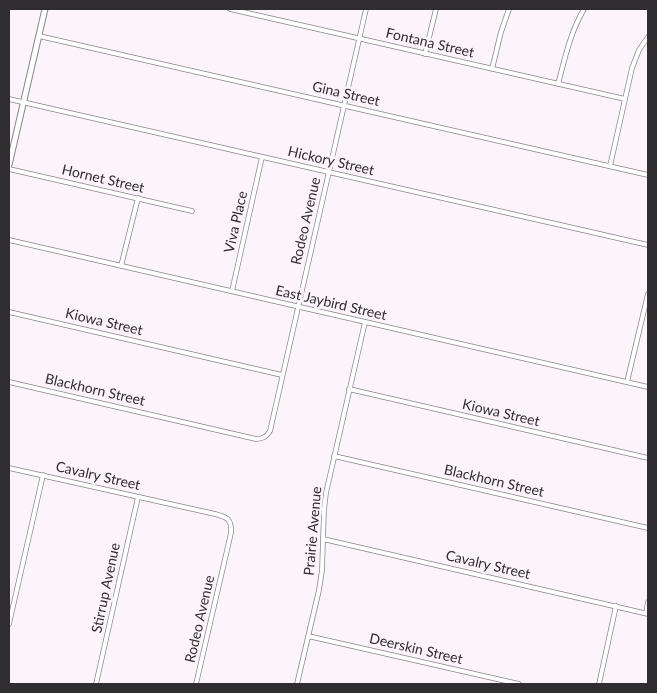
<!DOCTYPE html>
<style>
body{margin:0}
#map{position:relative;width:657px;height:693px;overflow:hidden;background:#fbf4fb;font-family:Lato,sans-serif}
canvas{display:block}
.frame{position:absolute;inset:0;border:10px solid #302d30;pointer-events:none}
</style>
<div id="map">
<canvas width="657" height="693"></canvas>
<div class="frame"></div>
</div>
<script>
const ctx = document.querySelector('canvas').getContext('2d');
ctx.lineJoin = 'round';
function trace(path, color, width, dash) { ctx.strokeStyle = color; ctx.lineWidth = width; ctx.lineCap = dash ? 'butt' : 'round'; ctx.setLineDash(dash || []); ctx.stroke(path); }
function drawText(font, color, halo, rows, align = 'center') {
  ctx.font = font + ' Lato,sans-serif'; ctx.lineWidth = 5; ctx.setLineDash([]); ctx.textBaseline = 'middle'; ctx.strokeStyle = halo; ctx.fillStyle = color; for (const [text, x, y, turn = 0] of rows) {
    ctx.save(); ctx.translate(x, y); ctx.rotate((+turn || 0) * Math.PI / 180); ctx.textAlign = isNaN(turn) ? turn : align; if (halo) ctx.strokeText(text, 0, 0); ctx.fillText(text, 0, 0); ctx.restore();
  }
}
const street = new Path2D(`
 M230,9L625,99
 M39,36L648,175
 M425,54L436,9
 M492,69L501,32L509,9
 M558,84C565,58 570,33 584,9
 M9,99L648,245
 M610,166L632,68L639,50L648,37
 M9,169L192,211
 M9,240L648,387
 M121,266L138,198
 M232,291L262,157
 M9,312L282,375
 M9,382L256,439C263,439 266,437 270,431L366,9
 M627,382L648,294
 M349,389L648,458
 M334,456L648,528
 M9,468L215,514C227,517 232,519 231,533L196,684
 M323,539L648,614
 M646,613L648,602
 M9,624L43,475
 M308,636L519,684
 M96,684L138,497
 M297,684L319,590L322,570L324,510L326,493L365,322
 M599,684L616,606`);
const secondary = new Path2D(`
 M9,165L45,9`);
trace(street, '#8b858b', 5.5);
trace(secondary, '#8b858b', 7);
trace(street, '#fff', 4);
trace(secondary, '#fff', 5);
drawText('14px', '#302d30', '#fbf4fb', [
 ["Fontana Street",430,43,13],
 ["Gina Street",346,94,13],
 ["Hickory Street",331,161,13],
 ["Hornet Street",103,179,13],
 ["Rodeo Avenue",306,221,-77],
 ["Viva Place",236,222,-77],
 ["East Jaybird Street",331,303,13],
 ["Kiowa Street",104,322,13],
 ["Blackhorn Street",95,390,13],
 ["Kiowa Street",501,413,13],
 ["Cavalry Street",98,476,13],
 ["Blackhorn Street",494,481,13],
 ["Prairie Avenue",313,531,-85],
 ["Cavalry Street",488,565,13],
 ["Stirrup Avenue",106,588,-78],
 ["Rodeo Avenue",200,619,-77],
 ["Deerskin Street",416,649,13]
]);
</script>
